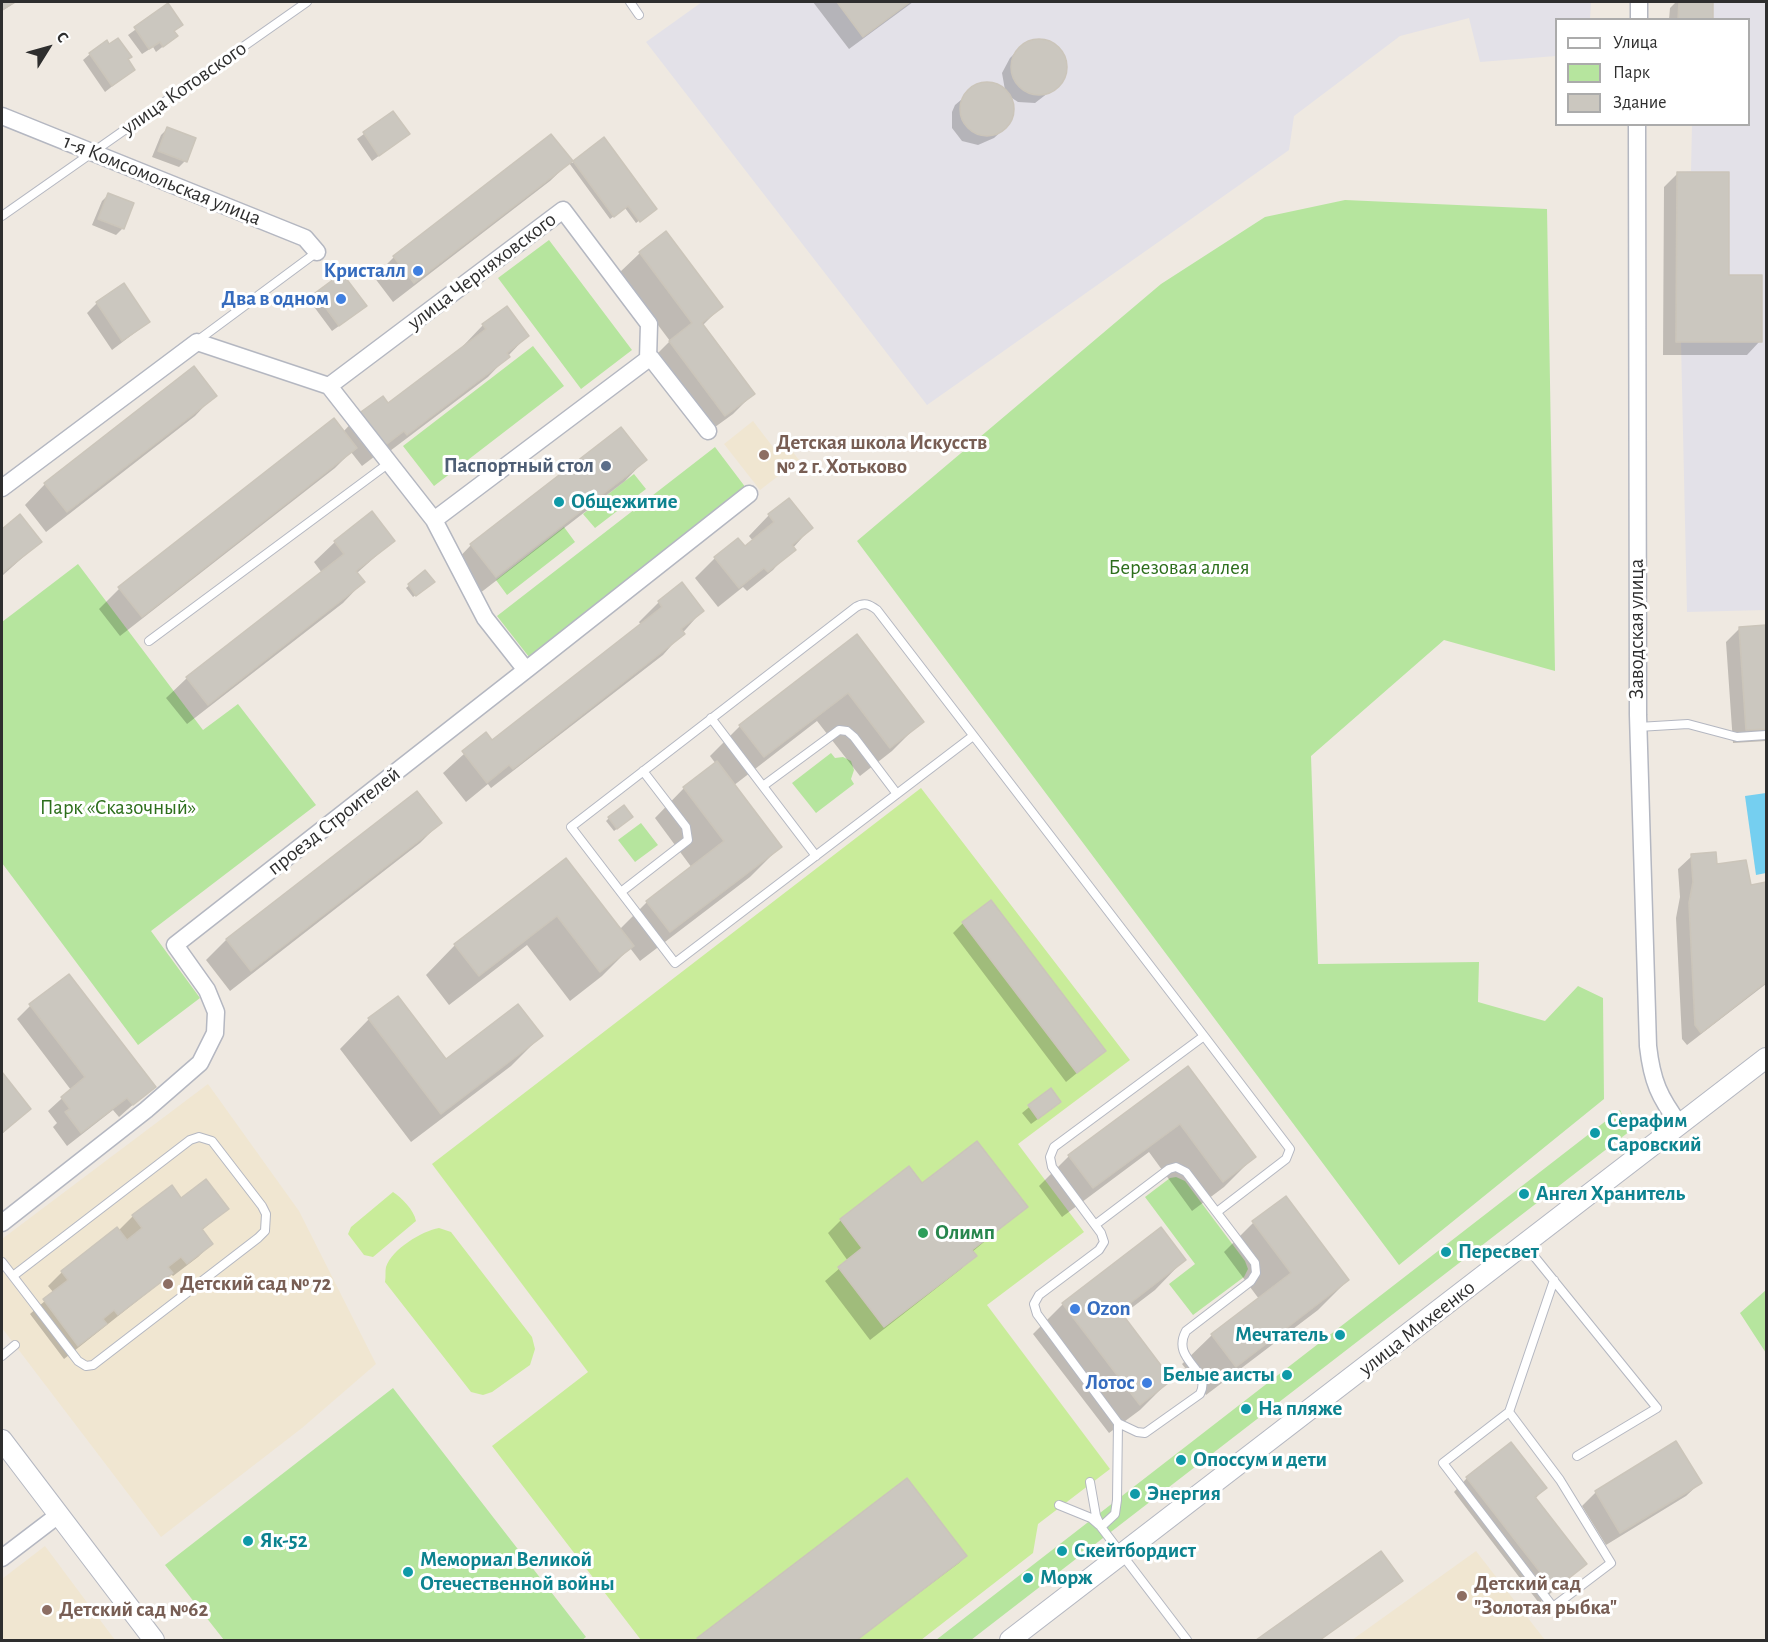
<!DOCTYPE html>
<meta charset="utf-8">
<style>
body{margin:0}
#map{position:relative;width:1768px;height:1642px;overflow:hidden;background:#efe9e1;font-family:"Alegreya Sans",sans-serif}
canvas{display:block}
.frame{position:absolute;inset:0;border:3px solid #2e2e2e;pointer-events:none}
.legend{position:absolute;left:1555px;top:18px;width:195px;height:108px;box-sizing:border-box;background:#fff;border:2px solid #ababab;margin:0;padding:8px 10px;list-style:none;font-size:18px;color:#2e2e2e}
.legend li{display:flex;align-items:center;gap:12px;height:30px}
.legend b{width:30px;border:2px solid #ababab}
.north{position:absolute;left:18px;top:18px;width:60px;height:60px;-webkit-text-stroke:4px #fff;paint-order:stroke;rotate:53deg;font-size:16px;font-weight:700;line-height:24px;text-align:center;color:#2e2e2e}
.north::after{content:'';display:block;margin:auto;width:21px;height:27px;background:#2e2e2e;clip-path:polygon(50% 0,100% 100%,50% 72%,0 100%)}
</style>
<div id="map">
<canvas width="1768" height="1642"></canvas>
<div class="frame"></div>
<ul class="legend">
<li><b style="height:8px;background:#fff"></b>Улица</li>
<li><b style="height:16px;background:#b6e59e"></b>Парк</li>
<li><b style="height:16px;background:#cbc7bf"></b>Здание</li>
</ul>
<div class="north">С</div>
</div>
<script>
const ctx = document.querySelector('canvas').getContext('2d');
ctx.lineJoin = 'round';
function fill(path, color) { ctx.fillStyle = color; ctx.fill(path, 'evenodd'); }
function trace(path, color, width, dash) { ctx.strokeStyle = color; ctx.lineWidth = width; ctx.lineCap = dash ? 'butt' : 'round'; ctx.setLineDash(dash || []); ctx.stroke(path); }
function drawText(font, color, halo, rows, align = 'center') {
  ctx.font = font + ' "Alegreya Sans",sans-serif'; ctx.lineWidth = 6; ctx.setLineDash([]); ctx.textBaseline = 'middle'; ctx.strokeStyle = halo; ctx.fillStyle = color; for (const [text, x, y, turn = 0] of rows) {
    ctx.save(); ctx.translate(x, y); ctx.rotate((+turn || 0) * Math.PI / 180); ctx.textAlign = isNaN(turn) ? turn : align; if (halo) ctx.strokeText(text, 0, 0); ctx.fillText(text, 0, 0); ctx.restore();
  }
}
fill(new Path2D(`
 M702,2H1591L1590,19L1556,20V56L1480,62L1469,18L1400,36L1294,116L1289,150L927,405L646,42Z
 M1696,2H1766V610L1687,612L1681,342H1676L1677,172L1691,171L1692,125L1748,124V20L1695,19Z`), '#e3e1e8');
fill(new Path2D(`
 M753,421L776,451L786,443L799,460L760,490L724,444Z
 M208,1084L299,1211L376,1364L302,1428L161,1537L2,1328V1239Z
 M45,1546L115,1640H2V1579Z
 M1476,1551L1545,1640H1352Z`), '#f0e6d1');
fill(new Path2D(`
 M1345,200L1547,209L1555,671L1444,640L1311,756L1318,964L1479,962L1478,1002L1545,1021L1578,986L1603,998L1604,1099L1399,1265L857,541L1161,284L1265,217Z
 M549,240L632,350L581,389L498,278Z
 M533,346L564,386L434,486L403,446Z
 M715,447L746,488L529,657L497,616Z
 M634,474L646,489L595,528L583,514Z
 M564,527L575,542L507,595L496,580Z
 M78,564L203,730L238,704L316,805L151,931L200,998L138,1045L2,863V622Z
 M831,753L835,758L843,757L851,761L854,770L851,779L854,784L816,813L792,783Z
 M641,823L658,845L635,862L618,840Z
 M1620,1110L1630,1131L971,1640H936Z
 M1176,1177L1185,1181L1245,1261L1248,1269L1244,1277L1193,1315L1169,1284L1195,1264L1145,1197L1170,1178Z
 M1766,1290V1353L1740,1313Z
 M393,1388L586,1637L582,1640H224L165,1565Z`), '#b6e59e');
fill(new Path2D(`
 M921,788L1130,1060L1018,1144L1084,1232L987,1305L1110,1469L1038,1524L1033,1553L921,1640H641L492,1446L588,1372L432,1164Z
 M393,1192C402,1198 414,1210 416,1221L373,1257L364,1255L348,1234L351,1227Z
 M439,1228L451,1232L532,1337L535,1349L530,1365L492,1392L483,1395L471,1392L385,1282C386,1277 385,1271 386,1267C392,1249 422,1231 439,1228Z`), '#c9ec9a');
fill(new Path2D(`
 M1766,793V873L1756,875L1745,796Z`), '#75cff0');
fill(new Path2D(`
 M2,2H16L2,11Z
 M813,2H913L849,49Z
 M1676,2H1712L1711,20H1669L1670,8Z
 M168,6L181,25L173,32L176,36L156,52L153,47L142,54L128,35Z
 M1037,40L1054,44L1065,58V75L1061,83L1035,103L1018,102L1009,96L1012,112L1005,128L994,138L978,145L962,141L952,128V112L955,105L980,84L996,85L1005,90L1002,73L1010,58L1021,47Z
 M109,46L126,60L133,70L105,92L83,60L90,54Z
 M393,113L408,134L372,161L357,139Z
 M167,129L185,161L179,167L152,157L161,135Z
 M551,136L572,163L603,139L652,211L636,223L625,208L610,219L569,163L550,181L393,302L374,277L394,257Z
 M1678,173L1760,341L1747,355H1663L1664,187Z
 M109,194L132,204L122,229L116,235L92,225L102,201Z
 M666,233L721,307L702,326L753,394L733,414L704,435L649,362L670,341L619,273L640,253Z
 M342,275L358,312L332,331L309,300Z
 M97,303L149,322L112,350L87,313Z
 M506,308L527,336L488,377L386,454L383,450L362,466L351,452L335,468L120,636L99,609L119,589L343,432L359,415L388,405L464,348L463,346L483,325Z
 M215,395L195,416L46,532L25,505L45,484Z
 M645,460L625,481L475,597L451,566L471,545Z
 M372,514L393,541L357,573L363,582L343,603L187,724L166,698L187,678L322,573L314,562L335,542Z
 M769,515L811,528L773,570L747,591L743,587L718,607L695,578L715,558L744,548L753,541L749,536Z
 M20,516L40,542L2,576V530Z
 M425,572L430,584L413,597L406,588Z
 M659,602L702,611L663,655L491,788L488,784L466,802L443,773L486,734L491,742L641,625L639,622Z
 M1766,627V741L1733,743L1726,642L1739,629Z
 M857,636L922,721L892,751L860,776L817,721L733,786L780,847L750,877L640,961L630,948L602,976L570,1001L527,945L449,1005L426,975L455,945L566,860L619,930L647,902L692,868L655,818L684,788L716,764L710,756L740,726Z
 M417,793L440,823L420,843L230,991L206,960L226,940Z
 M609,818L629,819L614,831L606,821Z
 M1692,856L1716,866L1749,887L1766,884V984L1687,1045L1682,1039L1676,918L1680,897L1678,869Z
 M963,923L1104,1051L1066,1082L953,933Z
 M30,1006L154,1086L119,1117L113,1110L67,1146L53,1127L57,1123L48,1111L71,1090L17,1019Z
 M369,1019L446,1061L541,1036L511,1066L411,1142L340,1049Z
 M1187,1068L1254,1157L1224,1187L1192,1211L1149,1152L1062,1217L1039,1186L1069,1156Z
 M2,1074L29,1109L2,1134Z
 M1050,1090L1053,1108L1031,1124L1022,1113Z
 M922,1185L1026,1207L972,1252L975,1256L961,1269L870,1340L825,1281L848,1261L828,1233L841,1220Z
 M181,1200L227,1209L201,1231L211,1244L198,1257L173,1276L171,1274L64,1359L30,1314L54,1293L48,1286L62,1272L117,1230L118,1231L133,1216Z
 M1253,1223L1348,1280L1318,1310L1206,1395L1182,1364L1212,1335L1259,1299L1224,1252Z
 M1161,1229L1184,1260L1155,1290L1121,1316L1170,1380L1140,1410L1109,1433L1033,1334L1063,1304Z
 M1467,1478L1545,1488L1535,1499L1585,1564L1539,1603L1454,1492Z
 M907,1480L965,1556L959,1563L856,1640H697Z
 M1700,1483L1686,1496L1606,1545L1582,1506L1596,1492Z
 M1380,1553L1398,1584L1319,1640H1258Z`), '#0003');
const building = new Path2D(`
 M2,2H15L2,10Z
 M837,2H910L863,37Z
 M1679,2H1713V20H1678Z
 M168,3L183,25L174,31L178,36L163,47L160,42L149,49L134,27Z
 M118,38L132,57L128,59L135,70L112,86L89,53L107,40L109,44Z
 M1011 67a28 28 0 1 1 56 0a28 28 0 1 1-56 0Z
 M960 109a27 27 0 1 1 54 0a27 27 0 1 1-54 0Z
 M393,111L410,134L379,156L363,132Z
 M167,127L196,138L187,162L158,151Z
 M551,134L573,161L414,283L393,256Z
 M604,137L657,209L640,222L628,206L614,217L573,161Z
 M1677,172H1729V275H1762V342H1676Z
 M108,193L134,203L124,229L98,219Z
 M666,231L723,307L702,323L755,394L725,416L669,341L692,323L639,252Z
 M342,273L367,306L339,326L315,293Z
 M124,283L150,322L122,341L96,302Z
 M507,306L529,336L507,353L510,357L407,435L404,431L383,447L358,414L383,396L388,403L486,329L482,324Z
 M194,366L217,396L67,512L44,483Z
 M334,418L357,448L142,617L118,587Z
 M621,427L647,460L496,577L470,544Z
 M789,498L813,528L792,545L796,550L768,572L764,568L739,588L714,557L738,538L745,546L774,522L768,514Z
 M372,511L395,541L356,571L365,582L208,705L186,677L344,554L334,541Z
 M20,514L42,542L2,573V529Z
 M425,570L435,582L416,596L408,584Z
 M682,582L704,611L681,629L685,634L513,769L509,765L487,783L462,751L486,732L492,740L662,607L658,601Z
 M1766,625V729L1746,730L1739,627Z
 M857,634L924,722L890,748L848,693L764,757L739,725Z
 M717,761L782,847L670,932L646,901L724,841L683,787Z
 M417,791L442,823L251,971L226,939Z
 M624,805L633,817L617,829L608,817Z
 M1716,852L1717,864L1746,860L1751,885L1766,882V982L1701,1033L1695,1025L1689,903L1693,882L1691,854Z
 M566,858L634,946L600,972L557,916L479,976L454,944Z
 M991,900L1106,1051L1077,1073L962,922Z
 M69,974L156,1087L133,1105L127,1098L81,1133L65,1112L70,1109L61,1097L85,1077L29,1004Z
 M398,996L446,1059L518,1004L543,1036L441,1114L368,1018Z
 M1188,1066L1256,1157L1223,1182L1180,1124L1093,1188L1068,1155Z
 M2,1072L31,1109L2,1133Z
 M1051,1088L1061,1102L1038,1119L1028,1105Z
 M977,1141L1028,1207L972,1250L977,1256L884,1327L838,1267L862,1248L840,1219L909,1166L922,1183Z
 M206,1179L229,1209L202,1229L213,1244L187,1264L181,1257L168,1267L173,1273L118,1315L114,1310L103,1319L107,1324L78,1346L43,1299L68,1280L61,1271L117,1227L127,1240L142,1228L132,1215L172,1185L181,1198Z
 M1286,1196L1349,1280L1236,1367L1211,1334L1291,1273L1252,1221Z
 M1161,1227L1186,1260L1120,1311L1172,1380L1140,1405L1062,1303Z
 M1676,1441L1702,1483L1620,1533L1595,1491Z
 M1511,1442L1547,1488L1535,1497L1587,1564L1554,1590L1466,1477Z
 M907,1478L967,1556L857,1640H699L697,1638Z
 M1381,1551L1403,1581L1320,1640H1256Z`);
fill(building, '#cbc7bf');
trace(building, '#cbc5ba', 1.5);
const service = new Path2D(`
 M630,2L639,15
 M2,216L307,2
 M197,341L317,252
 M149,641L389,463
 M711,718L816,856
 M1638,727L1688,724L1737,737L1766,735
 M973,736L675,963L571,827L856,607C864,602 869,604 877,610L1204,1036
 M763,786L839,730L847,731L854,737L897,794
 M621,892L688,840L686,827L643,771
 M1095,1225L1169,1169L1176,1167L1186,1172L1255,1263L1256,1273L1251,1281L1186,1331C1170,1361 1213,1369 1200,1394L1145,1433L1137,1432L1118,1423
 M1525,1245L1657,1408L1577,1456
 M2,1262L78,1361L86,1366L93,1365L258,1238L265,1231L266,1214L262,1206L212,1141L199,1137L190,1140L13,1276
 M2,1356L15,1345
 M1509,1412L1560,1480L1611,1563L1553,1607L1443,1463L1509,1412L1554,1280
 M1090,1482L1096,1516L1101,1527L1187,1640
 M1059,1505L1091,1518L1099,1525
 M1101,1527L1115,1514L1117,1500L1118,1423L1037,1314L1034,1304L1039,1295L1099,1250L1104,1242L1101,1233L1052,1167L1050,1157L1054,1147L1204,1036L1290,1149L1286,1159L1217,1212`);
const minor = new Path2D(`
 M1639,20V2
 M2,116L305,238L317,252
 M1637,124L1638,715L1648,1046C1652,1081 1659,1097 1680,1125
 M648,359L651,358L708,431
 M2,488L197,342L329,386L563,210L649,324L648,359L434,520
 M526,670L749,494
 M2,1223L146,1110L200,1063L215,1033L216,1012L207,990L175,945L526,670L485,618L434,520L329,386
 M2,1558L57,1516`);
const tertiary = new Path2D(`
 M2,1440L154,1640
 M1010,1640L1766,1058`);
trace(service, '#b4b7c1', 10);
trace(minor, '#b4b7c1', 19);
trace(tertiary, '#b4b7c1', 22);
trace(service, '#fff', 8);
trace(minor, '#fff', 16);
trace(tertiary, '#fff', 20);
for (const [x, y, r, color] of [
 [418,271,6,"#3f7fe0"],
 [341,299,6,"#3f7fe0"],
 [764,455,6,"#8d6e63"],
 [606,466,6,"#5c6f8a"],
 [559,502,6,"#0f9aa8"],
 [1595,1133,6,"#0f9aa8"],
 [1524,1194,6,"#0f9aa8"],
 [923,1233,6,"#2e9e5b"],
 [1446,1252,6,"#0f9aa8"],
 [168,1284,6,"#8d6e63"],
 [1075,1309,6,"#3f7fe0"],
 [1340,1335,6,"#0f9aa8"],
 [1287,1375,6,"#0f9aa8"],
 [1147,1383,6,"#3f7fe0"],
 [1246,1409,6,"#0f9aa8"],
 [1181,1460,6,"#0f9aa8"],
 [1135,1494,6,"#0f9aa8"],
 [248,1541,6,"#0f9aa8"],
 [1062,1551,6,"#0f9aa8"],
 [408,1572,6,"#0f9aa8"],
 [1028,1578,6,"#0f9aa8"],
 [1462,1596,6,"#8d6e63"],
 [47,1610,6,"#8d6e63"]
]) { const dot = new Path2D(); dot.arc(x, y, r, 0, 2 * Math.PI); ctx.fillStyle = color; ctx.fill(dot); trace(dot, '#fff', 2); }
drawText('21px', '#2e2e2e', '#fff', [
 ["улица Котовского",184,88,-35],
 ["1-я Комсомольская улица",162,180,22],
 ["улица Черняховского",482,271,-37],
 ["Заводская улица",1637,629,-90],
 ["проезд Строителей",334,821,-38],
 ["улица Михеенко",1417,1328,-38]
]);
drawText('bold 21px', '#366cbe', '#fff', [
 ["Кристалл",406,271],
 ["Два в одном",329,299],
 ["Ozon",1087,1309,"left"],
 ["Лотос",1135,1383]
], 'right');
drawText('bold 21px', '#785e54', '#fff', [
 ["Детская школа Искусств",776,443],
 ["№ 2 г. Хотьково",776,467],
 ["Детский сад № 72",180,1284],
 ["Детский сад",1474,1584],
 ["\"Золотая рыбка\"",1474,1608],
 ["Детский сад №62",59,1610]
], 'left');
drawText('bold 21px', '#4e5e75', '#fff', [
 ["Паспортный стол",594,466]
], 'right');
drawText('bold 21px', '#0d838f', '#fff', [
 ["Общежитие",571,502],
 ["Серафим",1607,1121],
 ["Саровский",1607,1145],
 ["Ангел Хранитель",1536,1194],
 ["Пересвет",1458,1252],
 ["Мечтатель",1328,1335,"right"],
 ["Белые аисты",1275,1375,"right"],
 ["На пляже",1258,1409],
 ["Опоссум и дети",1193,1460],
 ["Энергия",1147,1494],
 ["Як-52",260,1541],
 ["Скейтбордист",1074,1551],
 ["Мемориал Великой",420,1560],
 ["Отечественной войны",420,1584],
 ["Морж",1040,1578]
], 'left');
drawText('21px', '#2c6e1b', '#fff', [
 ["Березовая аллея",1179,568],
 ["Парк «Сказочный»",118,808]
]);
drawText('bold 21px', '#27864d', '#fff', [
 ["Олимп",935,1233]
], 'left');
</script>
